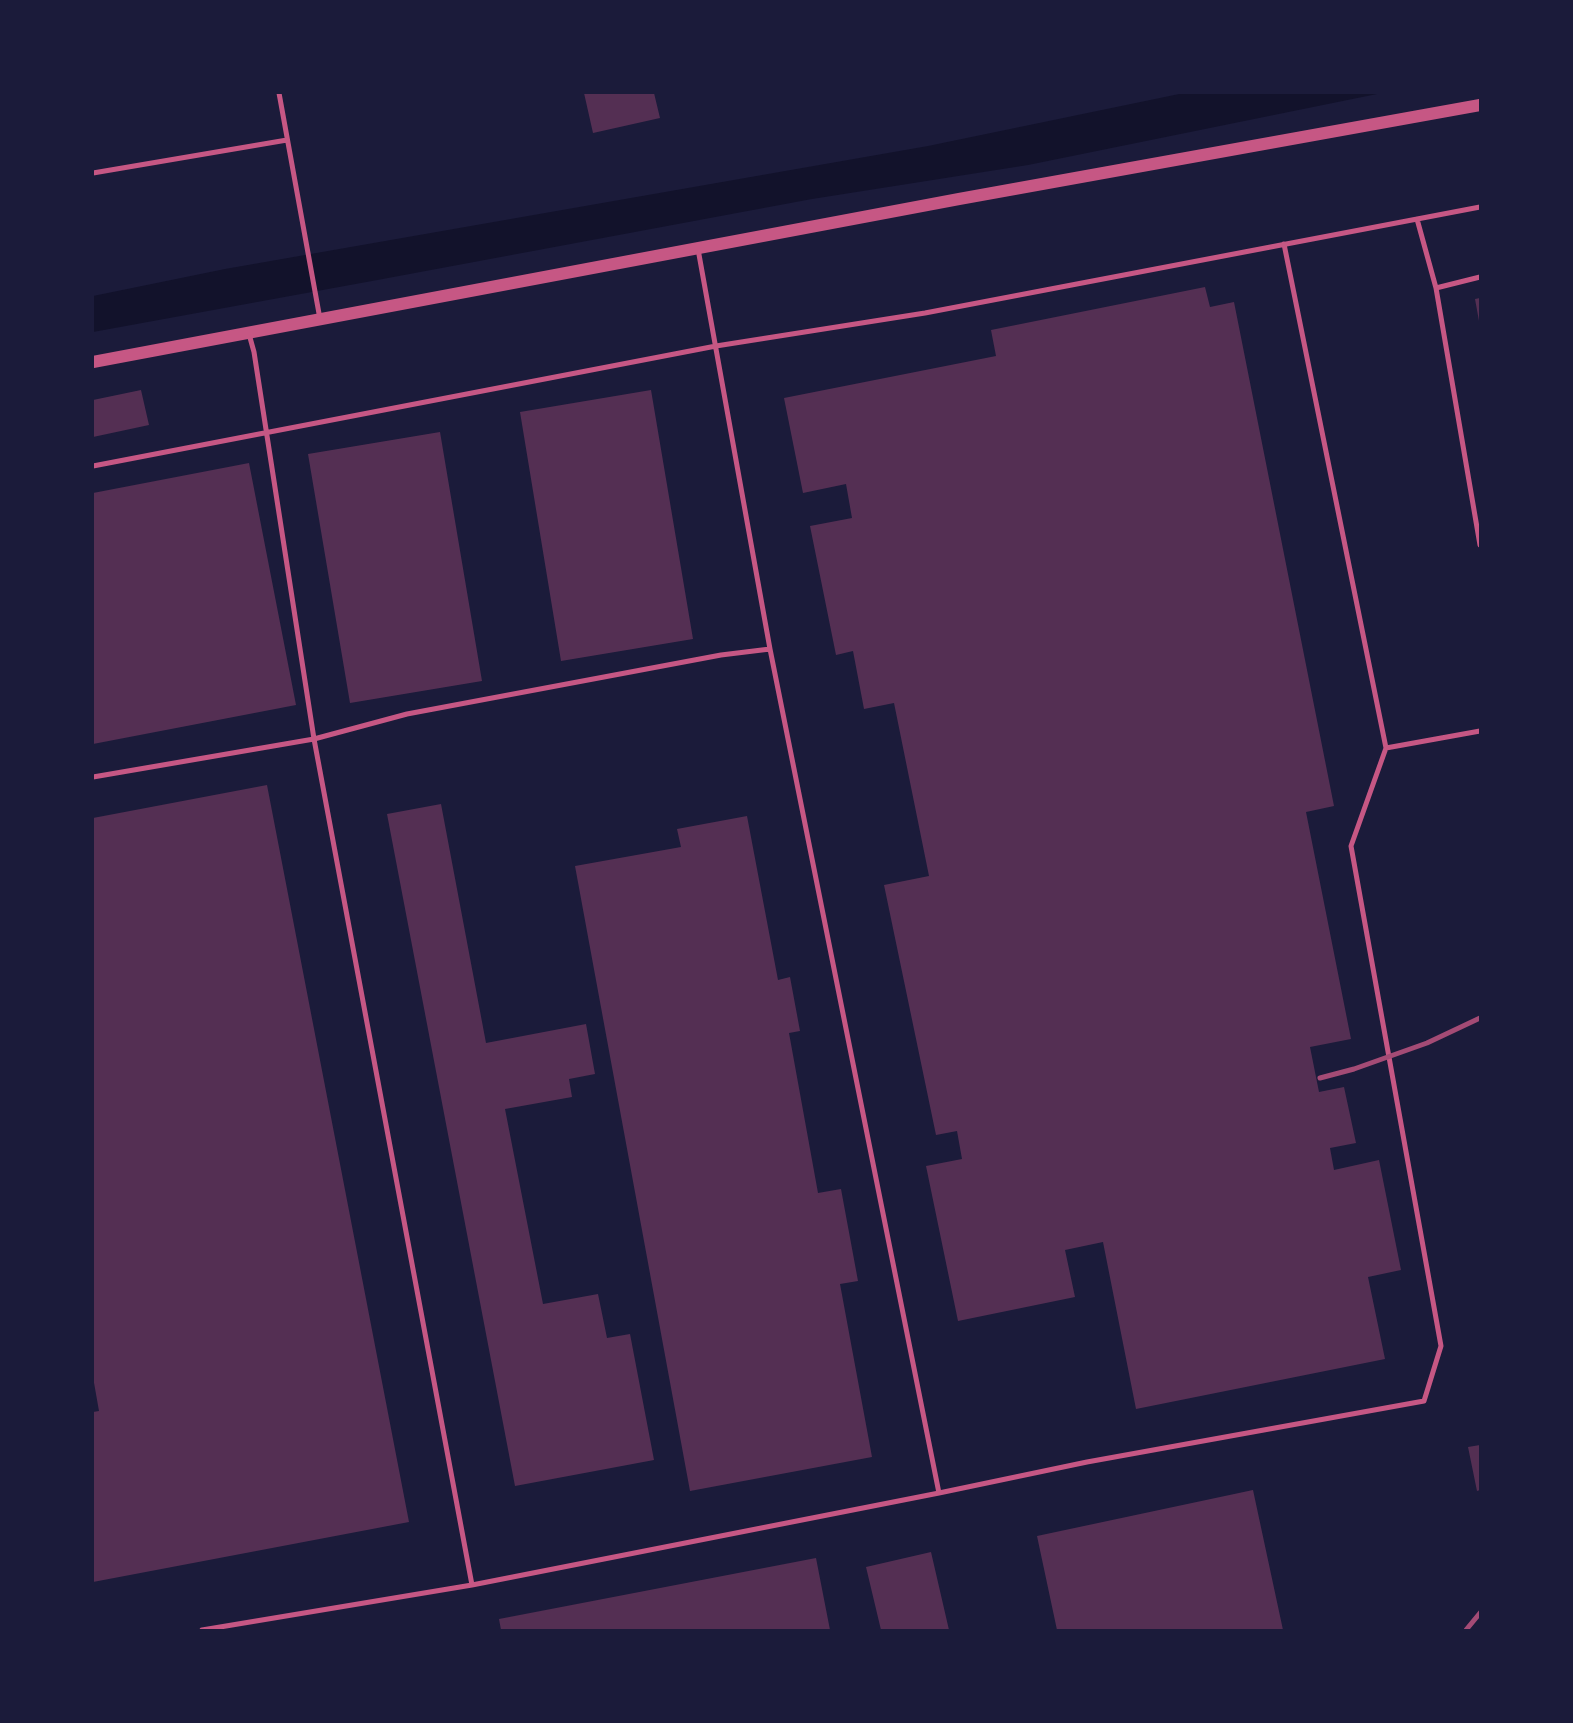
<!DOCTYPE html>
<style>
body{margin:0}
#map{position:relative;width:1573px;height:1723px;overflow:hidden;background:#1b1b3a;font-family:"Asap Condensed",sans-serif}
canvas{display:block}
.frame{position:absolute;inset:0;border:94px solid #1b1b3a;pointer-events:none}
</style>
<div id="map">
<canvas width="1573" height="1723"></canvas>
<div class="frame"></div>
</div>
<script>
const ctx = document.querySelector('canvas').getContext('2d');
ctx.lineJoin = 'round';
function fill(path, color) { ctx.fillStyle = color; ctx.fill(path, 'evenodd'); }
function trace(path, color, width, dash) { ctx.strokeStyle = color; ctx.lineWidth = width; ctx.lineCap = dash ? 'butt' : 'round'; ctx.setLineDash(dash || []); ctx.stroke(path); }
fill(new Path2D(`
 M1184,93H1382L1028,165L812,199L372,281L93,332V296L225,269L928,146Z`), '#12122b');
fill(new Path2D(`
 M584,93H654L660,118L593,133Z
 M1205,287L1210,307L1234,302L1334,806L1306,812L1351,1039L1310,1047L1319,1092L1344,1087L1356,1143L1330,1148L1334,1170L1379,1160L1401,1270L1368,1277L1385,1359L1136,1409L1103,1242L1065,1250L1075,1297L958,1321L926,1166L962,1159L957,1131L936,1135L884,885L929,876L894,703L864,709L853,651L836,655L810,526L852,518L846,484L803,493L784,398L996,356L991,330Z
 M1480,298V321H1479L1475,299Z
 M141,390L149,425L93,437V400Z
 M651,390L693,639L561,661L520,412Z
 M440,432L482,681L350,703L308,454Z
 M249,463L296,705L93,744V493Z
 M267,785L409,1522L93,1582V1412L99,1411L93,1377V818Z
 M441,804L486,1043L586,1024L595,1074L569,1079L572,1097L505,1109L543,1304L598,1294L607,1338L630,1334L654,1460L515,1486L387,814Z
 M747,816L778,980L790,977L800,1031L789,1033L818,1193L841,1189L858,1281L840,1284L872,1457L690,1491L575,866L681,847L677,829Z
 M1480,1445V1490L1477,1491L1468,1447Z
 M1253,1490L1283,1630H1057L1037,1536Z
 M931,1552L949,1630H881L866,1567Z
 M816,1558L830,1630H501L499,1619Z`), '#542f53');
trace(new Path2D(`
 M279,93L320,319
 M93,173L287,140
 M1417,219L1436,288
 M1284,244L1386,748
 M698,249L770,649L939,1493
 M1480,277L1436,288L1480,545
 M249,334L254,352L314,739L472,1585
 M93,466L716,346L925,313L1480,207
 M93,777L314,739L407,714L721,655L770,649
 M202,1630L472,1585L939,1493L1087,1462L1424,1401L1441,1346L1351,846L1386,748L1480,731`), '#c65784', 5);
trace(new Path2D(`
 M93,362L959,199L1480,105`), '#c65784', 12);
trace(new Path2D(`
 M1320,1078L1354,1069L1427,1043L1480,1018
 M1466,1630L1480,1613`), '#a44b75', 5);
</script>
